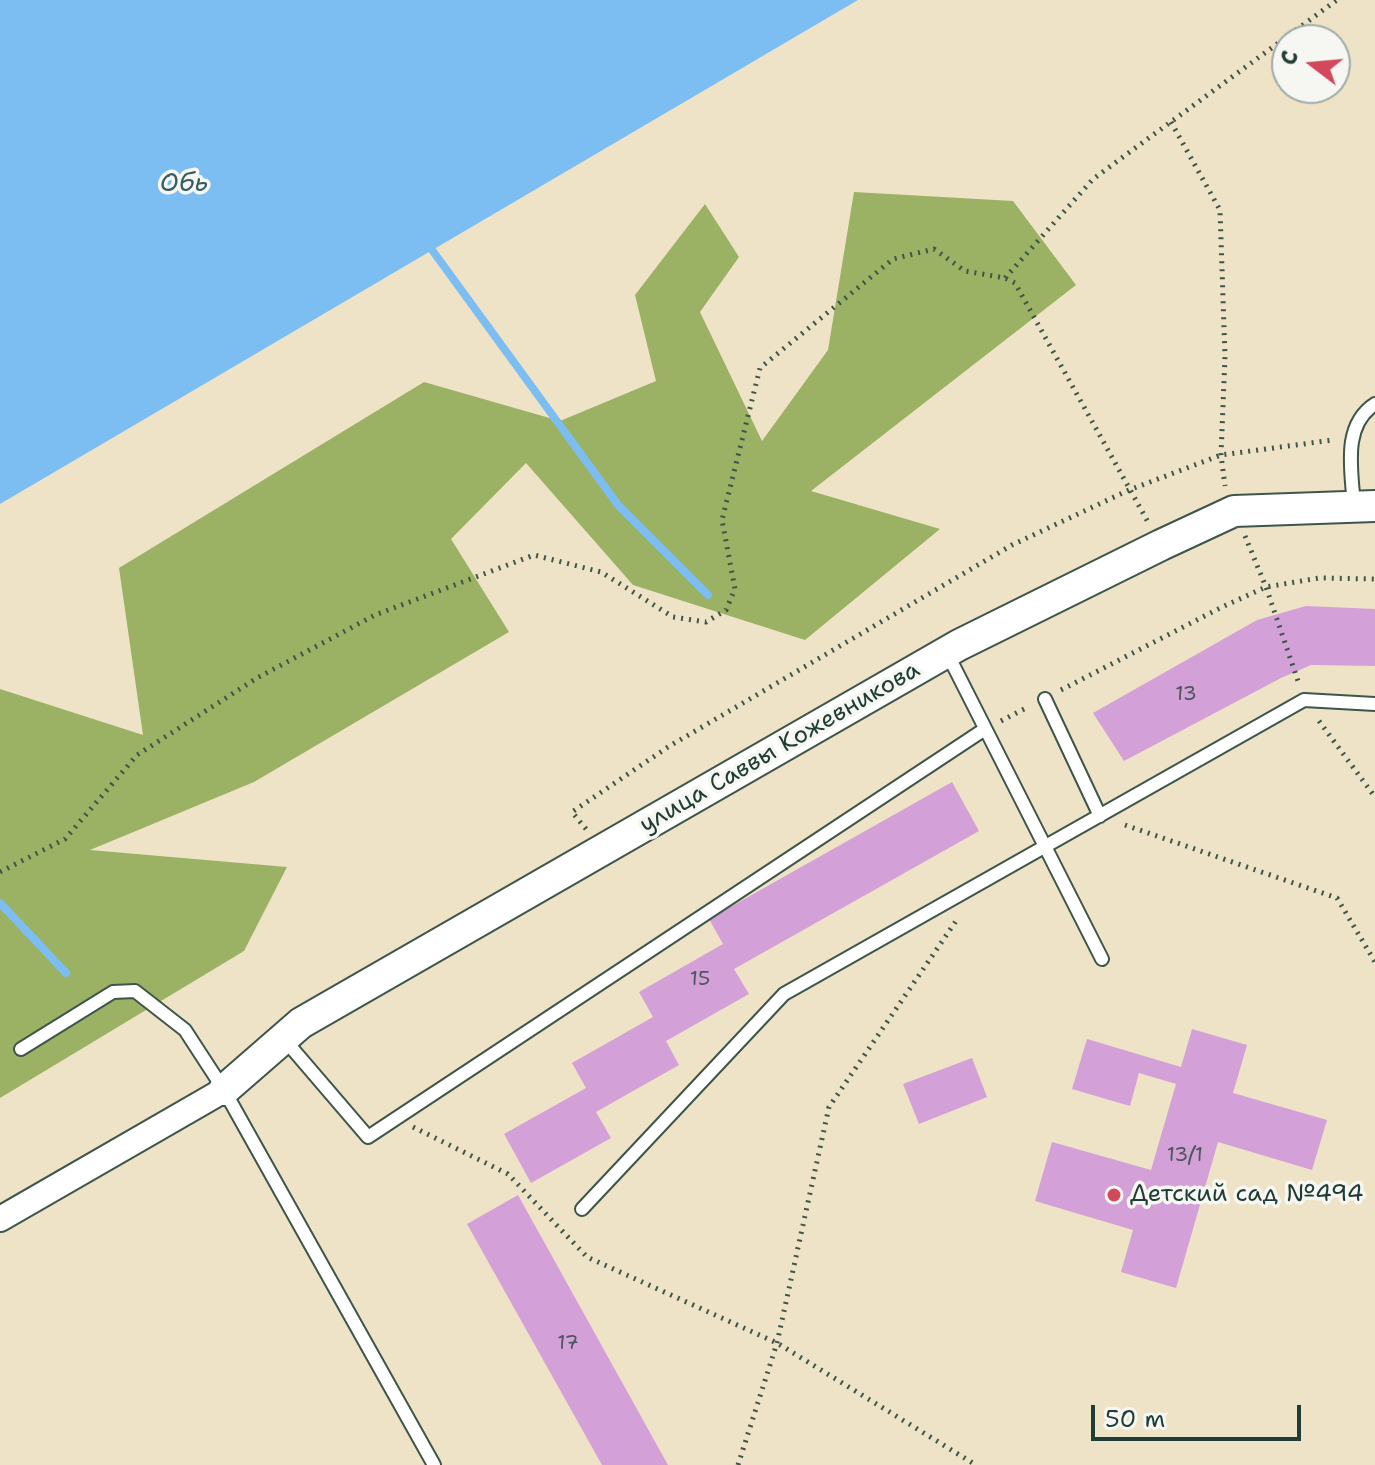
<!DOCTYPE html>
<meta charset="utf-8">
<style>
body{margin:0}
#map{position:relative;width:1375px;height:1465px;overflow:hidden;background:#eee3c6;font-family:"Shantell Sans",sans-serif}
canvas{display:block}
.north{position:absolute;left:1271px;top:24px;width:80px;height:80px;box-sizing:border-box;background:#f6f6f2;border:2px solid #a0aca6;border-radius:50%;rotate:286deg;font-size:22px;font-weight:700;line-height:32px;text-align:center;color:#1f3d34}
.north::after{content:'';display:block;margin:auto;width:28px;height:36px;background:#d1495b;clip-path:polygon(50% 0,100% 100%,50% 72%,0 100%)}
.scale{position:absolute;left:1091px;top:1405px;width:210px;height:36px;box-sizing:border-box;border:4px solid #1f3d34;border-top:0;padding-left:10px;font-size:24px;line-height:28px;white-space:nowrap;color:#1f3d34;-webkit-text-stroke:6px #f6f6f2;paint-order:stroke}
</style>
<div id="map">
<canvas width="1375" height="1465"></canvas>
<div class="north">С</div>
<div class="scale">50 m</div>
</div>
<script>
const ctx = document.querySelector('canvas').getContext('2d');
ctx.lineJoin = 'round';
function fill(path, color) { ctx.fillStyle = color; ctx.fill(path, 'evenodd'); }
function trace(path, color, width, dash) { ctx.strokeStyle = color; ctx.lineWidth = width; ctx.lineCap = dash ? 'butt' : 'round'; ctx.setLineDash(dash || []); ctx.stroke(path); }
function drawText(font, color, halo, rows, align = 'center') {
  ctx.font = font + ' "Shantell Sans",sans-serif'; ctx.lineWidth = 7; ctx.setLineDash([]); ctx.textBaseline = 'middle'; ctx.strokeStyle = halo; ctx.fillStyle = color; for (const [text, x, y, turn = 0] of rows) {
    ctx.save(); ctx.translate(x, y); ctx.rotate((+turn || 0) * Math.PI / 180); ctx.textAlign = isNaN(turn) ? turn : align; if (halo) ctx.strokeText(text, 0, 0); ctx.fillText(text, 0, 0); ctx.restore();
  }
}
fill(new Path2D(`
 M854,192L1013,201L1076,285L811,491L940,529L805,640L633,585L526,463L451,539L509,632L254,782L90,850L287,867L244,951L0,1098V689L143,735L119,568L424,382L560,421L656,381L635,295L705,204L739,257L700,312L762,441L828,350Z`), '#9bb264');
fill(new Path2D(`
 M0,0H858L0,504Z`), '#7dbef2');
trace(new Path2D(`
 M427,243L618,505L708,595
 M0,903L66,973`), '#7dbef2', 8);
fill(new Path2D(`
 M1306,606L1375,609V666L1311,665L1281,678L1124,761L1093,713L1257,620Z
 M952,782L979,831L734,969L749,994L666,1041L679,1065L596,1112L611,1138L531,1183L504,1134L586,1088L572,1063L653,1017L639,992L723,944L709,919Z
 M1192,1029L1247,1045L1233,1093L1327,1120L1312,1170L1218,1142L1176,1288L1121,1272L1133,1230L1035,1201L1052,1142L1151,1170L1176,1084L1139,1073L1130,1106L1072,1089L1087,1039L1181,1067Z
 M972,1058L987,1097L919,1124L903,1084Z
 M518,1195L668,1465H602L467,1224Z`), '#d3a0d7');
const service = new Path2D(`
 M1354,507C1352,472 1341,426 1375,404
 M947,653L1102,959
 M1045,699L1100,816
 M284,1039L368,1137L985,729
 M21,1049L113,992L135,991L185,1030L224,1090L434,1465
 M582,1209L784,994L1304,700L1375,704`);
const minor = new Path2D(`
 M0,1219L224,1090`);
const tertiary = new Path2D(`
 M224,1090L301,1023L959,645L1161,545L1234,511L1375,506`);
trace(service, '#3e564a', 16);
trace(minor, '#3e564a', 28);
trace(tertiary, '#3e564a', 34);
trace(new Path2D(`
 M1171,122L1220,210L1225,357L1221,455L1225,486
 M1005,278L1093,179L1337,0
 M1245,536L1266,587L1299,684
 M1061,690L1222,607L1266,587L1319,578L1375,579
 M1001,721L1028,707
 M1319,721L1375,797
 M1125,825L1337,898L1375,962
 M586,829L572,812L668,747L1012,545L1129,490L1221,455L1333,440
 M0,872L65,839L137,755L257,678L375,615L534,555L601,572L673,617L706,622L726,610L735,589L722,520L760,368L893,259L934,249L965,271L1005,278L1015,283L1148,522
 M413,1127L508,1174L587,1257L777,1343L976,1465
 M738,1465L777,1343L829,1107L956,921`), '#3e564a', 5, [2, 6]);
trace(service, '#fff', 12);
trace(minor, '#fff', 24);
trace(tertiary, '#fff', 30);
for (const [x, y, r, color] of [
 [1114,1195,8,"#d1495b"]
]) { const dot = new Path2D(); dot.arc(x, y, r, 0, 2 * Math.PI); ctx.fillStyle = color; ctx.fill(dot); trace(dot, '#f6f6f2', 3); }
drawText('20px', '#4c565d', null, [
 ["13",1186,695],
 ["15",700,980],
 ["13/1",1185,1156],
 ["17",568,1344]
]);
drawText('24px', '#1f3d34', '#f6f6f2', [
 ["улица Саввы Кожевникова",780,748,-30]
]);
drawText('24px', '#1f3d34', '#f6f6f2', [
 ["Детский сад №494",1130,1195]
], 'left');
drawText('italic 26px', '#365d64', '#f6f6f2', [
 ["Обь",184,184]
]);
</script>
